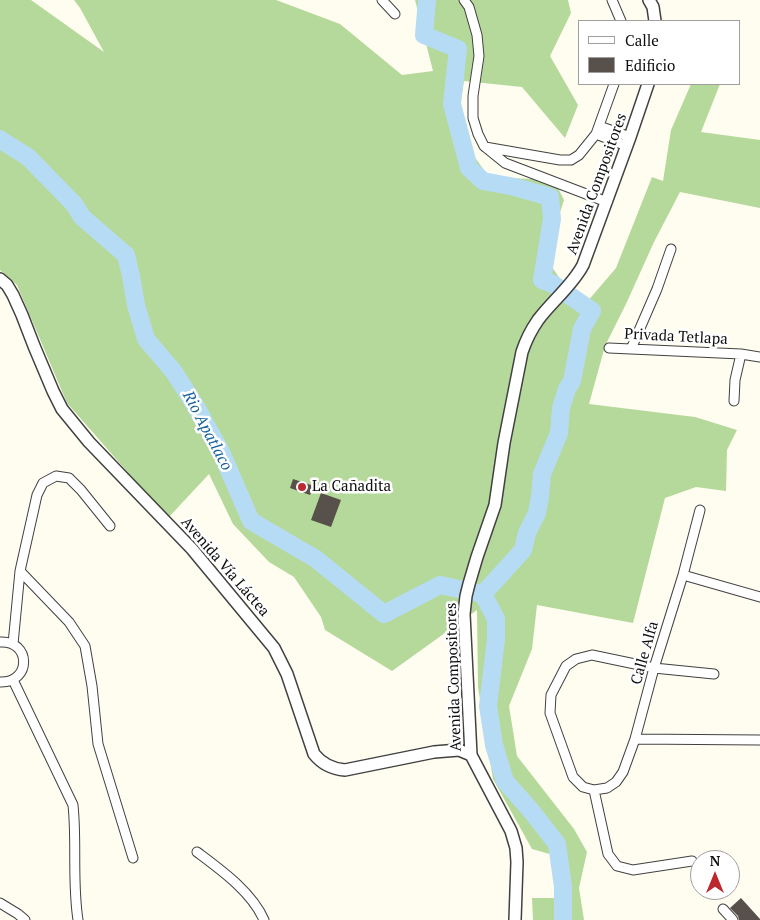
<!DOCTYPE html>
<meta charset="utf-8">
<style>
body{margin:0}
#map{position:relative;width:760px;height:920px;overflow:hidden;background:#fffcf0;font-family:"PT Serif",serif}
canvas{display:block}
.legend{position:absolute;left:578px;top:20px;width:162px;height:65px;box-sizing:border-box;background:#fff;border:1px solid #9f9f9f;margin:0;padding:6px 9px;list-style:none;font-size:15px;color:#0e0e0e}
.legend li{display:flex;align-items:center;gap:10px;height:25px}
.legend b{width:25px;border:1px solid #9f9f9f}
.north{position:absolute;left:690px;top:850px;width:50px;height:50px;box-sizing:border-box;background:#fff;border:1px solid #9f9f9f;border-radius:50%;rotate:0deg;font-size:14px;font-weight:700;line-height:20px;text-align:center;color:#0e0e0e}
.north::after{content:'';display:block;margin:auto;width:18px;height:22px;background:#bb292f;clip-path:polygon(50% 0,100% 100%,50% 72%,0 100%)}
</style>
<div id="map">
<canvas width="760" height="920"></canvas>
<ul class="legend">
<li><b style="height:6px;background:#fff"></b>Calle</li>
<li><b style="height:14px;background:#57504b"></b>Edificio</li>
</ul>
<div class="north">N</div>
</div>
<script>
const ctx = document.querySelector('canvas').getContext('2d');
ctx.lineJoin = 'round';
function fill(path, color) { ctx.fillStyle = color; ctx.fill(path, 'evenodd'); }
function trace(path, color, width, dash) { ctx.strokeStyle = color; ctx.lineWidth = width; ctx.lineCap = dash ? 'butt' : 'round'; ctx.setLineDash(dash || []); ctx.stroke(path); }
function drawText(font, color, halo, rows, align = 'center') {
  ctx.font = font + ' "PT Serif",serif'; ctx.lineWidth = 5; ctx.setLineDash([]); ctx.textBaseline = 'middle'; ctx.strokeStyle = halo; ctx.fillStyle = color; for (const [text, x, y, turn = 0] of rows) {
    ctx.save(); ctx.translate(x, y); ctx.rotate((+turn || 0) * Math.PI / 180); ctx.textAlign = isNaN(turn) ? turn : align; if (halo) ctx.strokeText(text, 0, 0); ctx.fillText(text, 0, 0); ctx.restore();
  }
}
fill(new Path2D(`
 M0,0H31L104,52L80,8L74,0H276L340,24L402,75L433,71L415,0H568L571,13L550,56L578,105L565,138L522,87L464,81L456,131L489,177L554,180L564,200L545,257L581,309L616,268L652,177L663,181L671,130L691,84H720L701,132L760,140V208L680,192L654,242L626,304L605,346L589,404L695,417L737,430L727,450L726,491L696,487L665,498L633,623L537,605L532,649L509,706L517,756L574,829L587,852L579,888L584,920H533L532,898H556L553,855L532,849L493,779L478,687L477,610L392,671L325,630L321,617L294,577L269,562L233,524L209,474L168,518L67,403L17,285L0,270Z`), '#b5d99a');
trace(new Path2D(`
 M427,0L424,35L458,49L452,104L469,168L483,181L515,187L550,197L552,219L542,280L553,284L592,311L582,329L572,381L567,389L561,408L559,433L542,474L540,497L537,513L527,533L523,550L483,594
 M0,139L1,140L28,157L74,204L82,217L126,255L131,276L136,305L146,339L174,372L195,405L221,452L251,521L316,559L384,614L440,585L483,594L496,619V639L488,706L494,745L505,781L533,813L557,844L563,887V920`), '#b6dcf5', 18);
fill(new Path2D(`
 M293,479L314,486L310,495L290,488Z
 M321,493L341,500L331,527L311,520Z
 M741,898L760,919V920H739L738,916L730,908Z`), '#57504b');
const minor = new Path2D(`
 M382,0L395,14
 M464,0L469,7L477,35L479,56L473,96V118L478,134L484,146L505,163L607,202
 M612,0L621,21
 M599,126L630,137
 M596,134L627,146
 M485,147L560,160H571L579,155L596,134L614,84
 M609,348L741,354L760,357
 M631,349L657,289L671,249
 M734,401L735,380L741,354
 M700,510L683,575L654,668L635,739L623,772L616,782L607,788L594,790L583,787L573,777L550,713L551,695L566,666L576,659L592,655L654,668L714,674
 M20,571L69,622L85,646L92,686L98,744L133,858
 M683,575L760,597
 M0,642C31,640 32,683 0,682
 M13,644L20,571L37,495L43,483L56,476L69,478L81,490L110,526
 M13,680L73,805C77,843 72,882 78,920
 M635,739L760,740
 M594,790L608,854L617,866L633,870L692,861
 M197,852C221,870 252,892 264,920
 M0,903L18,914L25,920
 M723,909L733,920`);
const tertiary = new Path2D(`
 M649,0L653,7L655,21
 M0,279L7,285L13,295L22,315L34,346L53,391L62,409L89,442L192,549L274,648L287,674L314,754C322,764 332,769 345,770L434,752L459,750L471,755
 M515,920L517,862L516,848L511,831L471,755L464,614L466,596L469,584L477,557L495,505L504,443L522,352C526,340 531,330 538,320C552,301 572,286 583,265L630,137L648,84`);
trace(minor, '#414141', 11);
trace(tertiary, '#414141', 14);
trace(minor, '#fff', 9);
trace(tertiary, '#fff', 11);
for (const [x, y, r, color] of [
 [302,487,5,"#bb292f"]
]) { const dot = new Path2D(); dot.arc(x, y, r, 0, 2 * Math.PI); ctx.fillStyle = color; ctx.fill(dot); trace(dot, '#fff', 2); }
drawText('15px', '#0e0e0e', '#fff', [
 ["Avenida Compositores",597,184,-70],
 ["Privada Tetlapa",676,337,3],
 ["Avenida Vía Láctea",225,567,49],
 ["Calle Alfa",645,653,-74],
 ["Avenida Compositores",454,677,-92]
]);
drawText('15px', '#0e0e0e', '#fff', [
 ["La Cañadita",312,487]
], 'left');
drawText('italic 16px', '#1a639d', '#fff', [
 ["Rio Apatlaco",207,431,62]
]);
</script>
